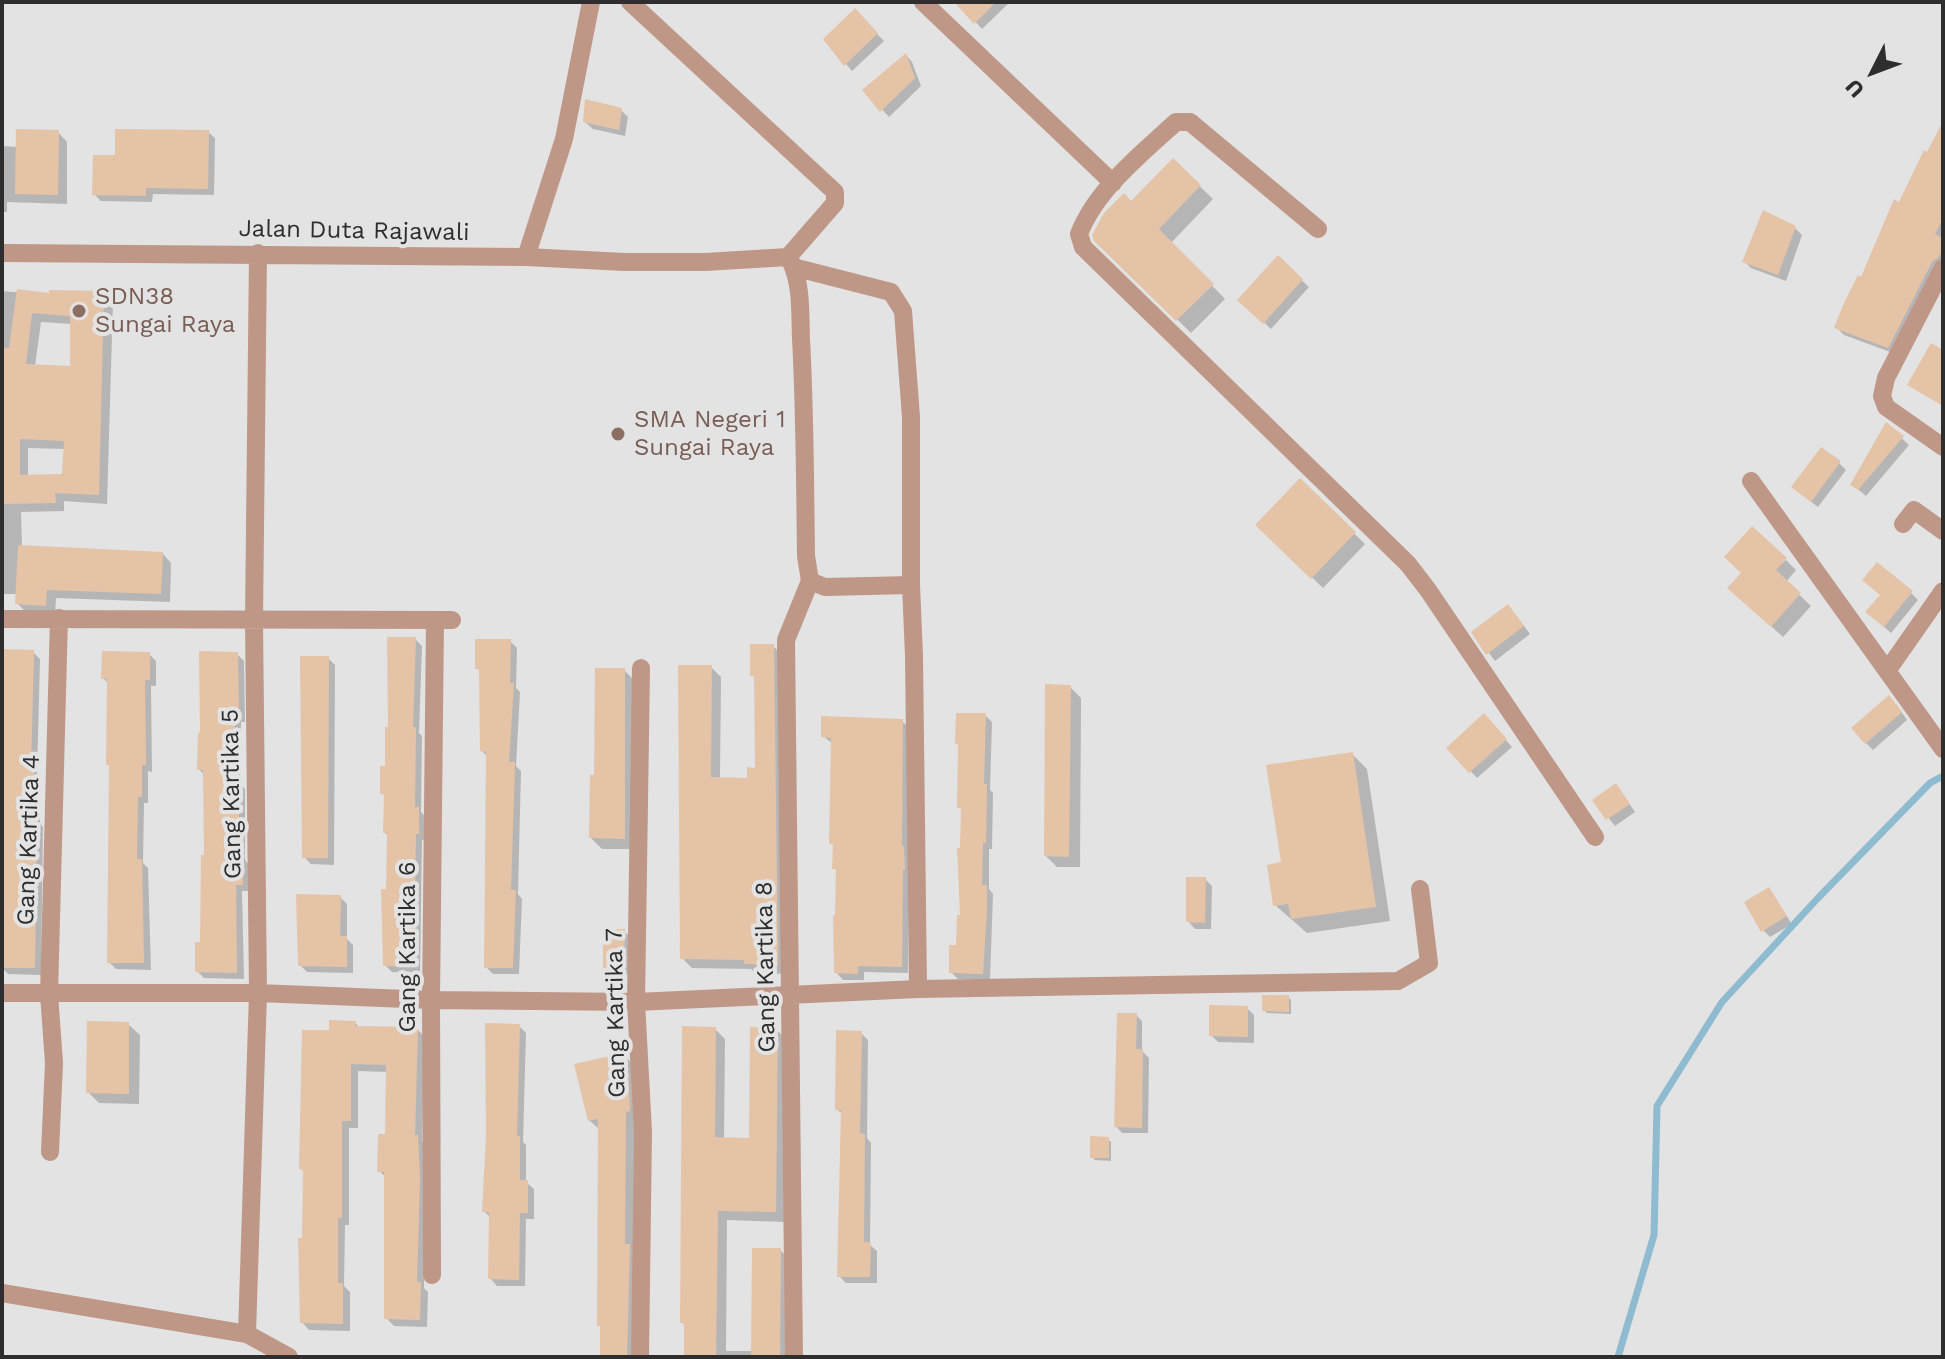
<!DOCTYPE html>
<style>
body{margin:0}
#map{position:relative;width:1945px;height:1359px;overflow:hidden;background:#e3e3e4;font-family:"Work Sans",sans-serif}
canvas{display:block}
.frame{position:absolute;inset:0;border:4px solid #2e2e2e;pointer-events:none}
.north{position:absolute;left:1833px;top:32px;width:80px;height:80px;-webkit-text-stroke:6px #e3e3e4;paint-order:stroke;rotate:228deg;font-size:22px;font-weight:700;line-height:32px;text-align:center;color:#2e2e2e}
.north::after{content:'';display:block;margin:auto;width:28px;height:36px;background:#2e2e2e;clip-path:polygon(50% 0,100% 100%,50% 72%,0 100%)}
</style>
<div id="map">
<canvas width="1945" height="1359"></canvas>
<div class="frame"></div>
<div class="north">U</div>
</div>
<script>
const ctx = document.querySelector('canvas').getContext('2d');
ctx.lineJoin = 'round';
function fill(path, color) { ctx.fillStyle = color; ctx.fill(path, 'evenodd'); }
function trace(path, color, width, dash) { ctx.strokeStyle = color; ctx.lineWidth = width; ctx.lineCap = dash ? 'butt' : 'round'; ctx.setLineDash(dash || []); ctx.stroke(path); }
function drawText(font, color, halo, rows, align = 'center') {
  ctx.font = font + ' "Work Sans",sans-serif'; ctx.lineWidth = 8; ctx.setLineDash([]); ctx.textBaseline = 'middle'; ctx.strokeStyle = halo; ctx.fillStyle = color; for (const [text, x, y, turn = 0] of rows) {
    ctx.save(); ctx.translate(x, y); ctx.rotate((+turn || 0) * Math.PI / 180); ctx.textAlign = isNaN(turn) ? turn : align; if (halo) ctx.strokeText(text, 0, 0); ctx.fillText(text, 0, 0); ctx.restore();
  }
}
fill(new Path2D(`
 M958,2H1010L982,29Z
 M855,11L884,41L852,71L826,40Z
 M906,55L912,62L921,86L889,117L865,91Z
 M621,110L628,117L625,136L593,129L585,122Z
 M1943,127V268L1896,354L1844,335L1837,328Z
 M58,132L67,142V204L7,202V212H2V146L18,147Z
 M208,132L215,138L214,195L153,194L152,202L101,201L94,194L117,157Z
 M1173,160L1213,199L1171,243L1225,299L1191,333L1095,239Z
 M1795,228L1802,235L1786,281L1751,268L1744,261Z
 M1278,258L1309,287L1271,329L1240,300Z
 M2,291L50,295L103,293L113,302L107,504L64,501V511L21,512L22,547L162,553L171,563L170,602L56,598L55,614L26,612L17,603V594H2ZM41,322L72,324V368L35,366ZM28,448L66,449L64,476L28,477Z
 M1887,425L1909,445L1866,496L1853,485Z
 M1839,463L1846,470L1818,507L1801,494Z
 M1300,481L1365,544L1323,588L1258,525Z
 M1786,560L1796,570L1786,582L1811,606L1783,637L1741,599Z
 M1911,593L1918,600L1891,633L1875,619Z
 M1515,614L1530,634L1495,661L1474,633Z
 M415,639L422,646L419,733L422,736L421,812L425,816V840H422L420,973L392,972L385,965L389,836L385,833L386,797L382,793L390,729Z
 M510,641L517,648L516,688L520,692L516,766L521,771L518,894L522,899L519,974H493L486,967L488,757L482,751L481,672L477,668Z
 M773,646L783,656L787,974L755,973L751,969L692,968L682,958L711,667L721,677L720,779L749,780L757,770L756,679L752,675Z
 M2,651L33,652L40,659L37,776L40,779V823L43,827L41,975L8,974L2,968L6,886L2,882Z
 M149,654L156,661V686H151L152,772L148,771V803H144L143,863L148,868L151,970L116,969L109,962V684L103,678Z
 M237,654L244,661L245,722H241L240,784L245,789V860L249,865V891H242L244,979L204,978L197,971L202,944L206,857L205,776L199,769Z
 M328,658L335,665L334,865L311,864L304,857Z
 M624,670L635,681V849H602L591,838Z
 M1070,687L1081,698L1080,867H1057L1046,856Z
 M1896,704L1907,720L1873,750L1866,743Z
 M985,715L992,722L990,790L993,793L992,849H989V889L993,894L990,980L958,979L951,972L958,947L962,917L963,811L959,807Z
 M1484,716L1512,747L1477,778L1449,748Z
 M902,721L909,728L908,973L864,972V980H843L836,972L838,872L834,868L835,847L831,843L833,744L823,736Z
 M1352,754L1367,769L1390,921L1307,933L1275,905L1283,864Z
 M1622,793L1635,812L1615,826L1594,800Z
 M1205,879L1212,886L1211,929H1195L1188,921Z
 M1769,890L1792,924L1770,937L1763,930Z
 M340,897L347,904V939L353,945V973L307,972L300,965Z
 M624,931L631,938V975L612,974L605,967Z
 M1288,997L1291,1000V1014L1267,1013L1264,1010Z
 M1247,1008L1254,1015V1043L1218,1042L1211,1035Z
 M1136,1015L1142,1021V1051L1149,1058L1148,1133H1122L1116,1126Z
 M355,1023L360,1028L417,1029L424,1036L422,1141L425,1144L426,1188L424,1288L428,1292L427,1327L394,1326L386,1318V1177L379,1171L387,1136L388,1072L358,1071V1128H349V1225H345L344,1286L350,1292V1331L309,1330L302,1322L305,1173L301,1169L331,1032Z
 M128,1024L140,1035L139,1104L99,1103L88,1092Z
 M519,1026L526,1033L523,1142L526,1145V1182L534,1189V1219H526L525,1286H497L490,1278L491,1218L484,1211L488,1136Z
 M715,1029L725,1039L724,1139L751,1140L777,1030L787,1040L785,1222L727,1220L726,1351H753L780,1250L790,1260L789,1357H686V1327L682,1322Z
 M861,1033L868,1040L867,1138L871,1143L870,1245L877,1251V1283H846L839,1276L843,1115L837,1109Z
 M623,1055L633,1064L636,1079V1357H601L600,1130L589,1120Z
 M1108,1139L1111,1142V1161L1095,1160L1092,1157Z`), '#0003');
trace(new Path2D(`
 M1618,1357L1654,1235L1657,1106L1722,1002L1818,898L1930,783L1943,776`), '#8ebbcf', 7);
fill(new Path2D(`
 M954,2H996L974,24Z
 M855,8L878,33L844,66L823,39Z
 M906,53L915,78L880,112L862,90Z
 M585,99L622,108L619,130L583,122Z
 M1943,121V218L1935,234L1943,238V248L1939,257L1932,262L1888,348L1834,328L1843,305L1858,275L1861,277L1894,199L1899,202L1924,150L1927,152Z
 M16,129L59,130L58,195L15,194Z
 M115,129L209,130L208,189L146,188V196L92,195L93,155H115Z
 M1173,158L1201,185L1159,229L1214,284L1176,321L1094,241L1092,235L1104,213L1124,193L1131,201Z
 M1763,210L1796,226L1778,275L1742,262Z
 M1278,255L1303,279L1263,324L1237,300Z
 M17,289L49,293V290L104,291L99,495L55,493L56,503L2,504V348H9ZM32,313L70,316V366L26,364ZM20,439L64,441L62,474L20,475Z
 M1931,343L1943,350V406L1907,385Z
 M1886,422L1904,436L1858,490L1850,485Z
 M1821,447L1841,461L1811,502L1791,487Z
 M1300,478L1356,532L1311,579L1255,525Z
 M1752,526L1787,558L1776,570L1801,593L1771,627L1727,588L1741,573L1724,557Z
 M18,545L163,552L161,594L47,590L46,606L15,604Z
 M1877,562L1913,591L1884,627L1865,612L1880,595L1862,580Z
 M1508,604L1524,626L1486,655L1471,632Z
 M387,637H416L413,727H416L415,807H419V834H416L414,967L383,966L381,889H386L387,833H383L384,794H380V766H385V727H388Z
 M475,639H511L510,683H514L509,762H515L511,890H516L513,968H484L486,752L480,751L479,669H475Z
 M750,644H774L778,965L744,964V960L680,959L678,665H712L711,777L747,778V767L755,768L754,676H750Z
 M2,649L34,650L31,770H34V817L37,818L35,968H2L4,882H2Z
 M102,651L150,652V680H145L146,765H142V797H138L137,859H142L144,963H107L109,765H106L107,679H101Z
 M199,651L238,652L239,715H235L234,780H239V855L243,856V885H236L237,973L195,972V942H200L201,855H204L203,770H197L198,732L200,733Z
 M300,656H329L328,858H302Z
 M595,668H625V839L589,838L590,775H594Z
 M1045,684L1071,685L1069,857L1044,856Z
 M1889,695L1902,712L1865,744L1851,728Z
 M956,713H986L984,784H987L986,843H983L982,885H987V910L983,974L949,973V945H956L957,915H960L957,848H960L961,808H957L958,744H955Z
 M1484,713L1507,739L1469,773L1446,748Z
 M821,716L903,719L902,846H904L905,870H903L902,967L858,966V974L834,973L833,915H835L836,869H832L833,844H829L831,738L821,737Z
 M1353,752L1376,907L1291,919L1288,904L1273,906L1267,865L1281,862L1266,765Z
 M1616,783L1630,804L1606,820L1592,800Z
 M1186,877H1206L1205,923L1186,922Z
 M1769,887L1787,916L1761,932L1744,902Z
 M296,894L341,895L340,936H347V967L298,966Z
 M603,929H625L624,968H603Z
 M1262,995H1289V1012L1262,1011Z
 M1209,1005L1248,1006V1037L1209,1036Z
 M1117,1013H1137L1136,1049H1143L1142,1128L1114,1127Z
 M329,1020L356,1021L355,1026L418,1027L415,1135H418L420,1179L417,1282H421L420,1320L384,1319V1172H377L378,1134H385L386,1065L351,1064V1121H342V1218H338V1283H343V1324L300,1323L298,1238H302L303,1170L299,1169L302,1030H329Z
 M87,1021L129,1022V1094L86,1093Z
 M485,1023L520,1024L517,1136H520V1180H528V1213H520L519,1280L488,1279L489,1212H482L486,1136Z
 M682,1026L716,1027L715,1137L749,1138L750,1027L778,1028L776,1212L718,1211L716,1357H684V1323H680Z
 M836,1030L862,1031L860,1133L865,1134L864,1242H871L870,1277H837L841,1110H835Z
 M624,1053L628,1068L630,1111L626,1112L625,1244H630L627,1357H600V1326H597L598,1119L588,1121L574,1064Z
 M1090,1136L1109,1137V1158H1090Z
 M752,1248H781L780,1357H751Z`), '#e5c3a6');
trace(new Path2D(`
 M923,2L1113,183
 M1318,229L1190,122H1176C1141,154 1096,190 1079,234L1083,247L1408,564L1428,590L1595,837
 M2,253L526,257L625,262H705L788,257L835,203V192L630,2
 M526,257L564,139L591,2
 M790,260C802,283 800,314 801,339C805,411 805,483 806,556L810,581L825,587L911,585
 M1943,268L1886,378L1882,396L1886,407L1943,447
 M1751,481L1943,749
 M1903,524L1914,510L1943,531
 M2,619L452,620
 M1887,671L1943,591
 M918,989L1398,981L1429,963L1420,889
 M2,993H258L431,1000L636,1002L918,989L914,656L911,585V417L903,311L891,292L793,267
 M50,1152L54,1063L49,994L59,618
 M432,1275L431,1000L435,620
 M2,1293L247,1334L289,1357
 M247,1334L258,993L254,621L258,253
 M640,1357L643,1132L636,1002L641,668
 M794,1357L786,640L810,581`), '#be9787', 18);
for (const [x, y, r, color] of [
 [79,311,8,"#8d6e63"],
 [618,434,8,"#8d6e63"]
]) { const dot = new Path2D(); dot.arc(x, y, r, 0, 2 * Math.PI); ctx.fillStyle = color; ctx.fill(dot); trace(dot, '#e3e3e4', 3); }
drawText('24px', '#2e2e2e', '#e3e3e4', [
 ["Jalan Duta Rajawali",354,231,1],
 ["Gang Kartika 5",232,794,-91],
 ["Gang Kartika 4",29,840,-88],
 ["Gang Kartika 6",408,947,-90],
 ["Gang Kartika 8",766,967,-91],
 ["Gang Kartika 7",616,1013,-91]
]);
drawText('24px', '#785e54', '#e3e3e4', [
 ["SDN38",95,297],
 ["Sungai Raya",95,325],
 ["SMA Negeri 1",634,420],
 ["Sungai Raya",634,448]
], 'left');
</script>
